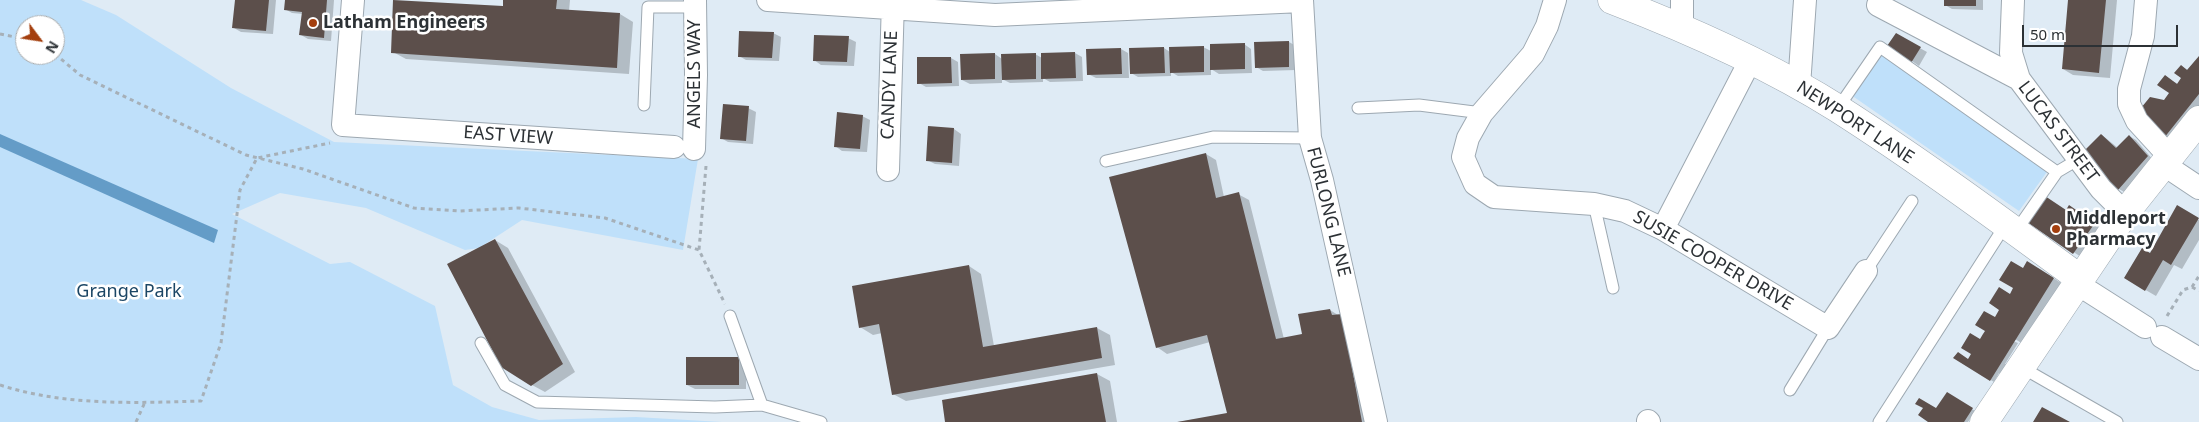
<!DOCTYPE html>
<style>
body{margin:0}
#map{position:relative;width:2199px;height:422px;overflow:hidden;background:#dfebf5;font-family:"Noto Sans",sans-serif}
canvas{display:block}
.north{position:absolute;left:15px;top:15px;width:50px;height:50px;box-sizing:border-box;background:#fff;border:1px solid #abadae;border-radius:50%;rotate:121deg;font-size:14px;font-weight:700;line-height:20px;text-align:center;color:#2c3135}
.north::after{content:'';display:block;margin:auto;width:18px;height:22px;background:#a43f0e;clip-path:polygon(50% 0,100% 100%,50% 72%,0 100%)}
.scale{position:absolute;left:2022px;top:25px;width:156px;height:22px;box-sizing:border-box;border:2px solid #2c3135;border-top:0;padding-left:6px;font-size:15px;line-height:18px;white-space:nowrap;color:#2c3135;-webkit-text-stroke:4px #fff;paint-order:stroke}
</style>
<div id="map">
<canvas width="2199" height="422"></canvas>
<div class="north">N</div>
<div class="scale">50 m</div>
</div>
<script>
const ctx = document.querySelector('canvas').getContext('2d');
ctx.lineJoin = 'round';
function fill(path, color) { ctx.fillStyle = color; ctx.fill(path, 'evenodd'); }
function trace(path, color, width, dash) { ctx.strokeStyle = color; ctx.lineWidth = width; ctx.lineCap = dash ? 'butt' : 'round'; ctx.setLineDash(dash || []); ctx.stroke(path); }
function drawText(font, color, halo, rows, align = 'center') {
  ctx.font = font + ' "Noto Sans",sans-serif'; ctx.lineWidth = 5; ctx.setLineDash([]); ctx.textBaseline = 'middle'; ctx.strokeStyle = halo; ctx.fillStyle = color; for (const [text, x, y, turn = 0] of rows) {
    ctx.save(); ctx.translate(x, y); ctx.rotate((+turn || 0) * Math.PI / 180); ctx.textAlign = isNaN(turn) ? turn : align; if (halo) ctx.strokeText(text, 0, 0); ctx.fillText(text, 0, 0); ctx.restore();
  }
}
fill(new Path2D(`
 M0,0H81L116,15L231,88L334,142L698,159L683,250L522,220L479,248L465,250L366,208L280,193L232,214L330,264L350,262L435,306L453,385L492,407L539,420L636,417L722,422H0ZM25,25H55V55H25Z
 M1881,52L2049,169L2019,211L1851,95Z`), '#bfe0fa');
fill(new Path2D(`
 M0,134L218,230L214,243L0,147Z`), '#649cc7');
fill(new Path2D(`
 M236,0H276L273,34L241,32L234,28Z
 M286,0H334L331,41L308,39L301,35L303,14L292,13L285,9Z
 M504,0H570L569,11L620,14L633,22L629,74L406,59L393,52L504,7Z
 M1945,0H1983V10L1952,9L1945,5Z
 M2069,0H2117L2110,78L2073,75L2063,69Z
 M773,33L781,37L779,61L746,60L739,56Z
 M1896,35L1927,52L1919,66L1889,45Z
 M848,38L856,42L854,66L821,65L814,60Z
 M1289,42L1296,46V70L1263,71L1256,67Z
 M1244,44L1251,49L1252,73L1219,74L1211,69V75L1178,76L1171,72V76L1138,77L1131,73L1164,48L1170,52L1203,47L1211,51Z
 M1121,49L1128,53L1129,78H1096L1088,74Z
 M1075,53L1082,57L1083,81L1050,82L1043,78V82L1010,83L1002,79V83L970,84L962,80L995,54L1002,59L1035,54L1042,58Z
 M951,58L958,62L959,86L926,87L919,83Z
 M2199,59V113L2175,144L2159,137L2164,101L2170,93L2165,77L2178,84L2182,78L2181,66L2188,70Z
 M748,108L756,112L753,144L728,142L721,138Z
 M862,116L870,120L867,152L842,151L835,146Z
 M930,128L954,129L961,134L959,166L935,164L927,160Z
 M2102,135L2118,148L2129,136L2136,140L2154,161L2126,193L2119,189L2083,153Z
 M1206,154L1216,160L1224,197L1238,194L1249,200L1284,339L1303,335L1330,310L1338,315L1371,422H1178L1229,414L1210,342L1167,354L1157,347Z
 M2178,207L2199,220V240L2182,269L2174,265L2156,296L2125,278L2150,254Z
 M2066,211H2076L2101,228L2081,257L2029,222Z
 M495,240L508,248L575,372L545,392L532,385Z
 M969,266L981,274L994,346L1097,328L1110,335L1115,365L906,401L893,394L882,333L873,335L860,327Z
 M2038,268L2064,285L2023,344L2015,339L2013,341L2018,343L2005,364L2009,366L2003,375L1999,373L1994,382L1955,358L1969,360L2010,295L2023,270Z
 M739,358L746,362V389H695L687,385Z
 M1097,374L1110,381L1117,422H947Z
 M1947,393L1975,411L1968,422H1931Z`), '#0003');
fill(new Path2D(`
 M235,0H269L266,31L232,28Z
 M285,0H327L324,38L299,35L302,12L284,10Z
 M393,0L503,6V0H557L556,9L620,13L617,68L391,53Z
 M1944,0H1976V6H1944Z
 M2068,0H2106L2099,73L2062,69Z
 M739,31L774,32L772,58L738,57Z
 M1896,33L1921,47L1911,63L1887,46Z
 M814,35L849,36L847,62L813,61Z
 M1289,41V67L1255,68L1254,42Z
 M1245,43V69L1210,70V44Z
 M1204,46V72L1170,73L1169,47Z
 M1164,47L1165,73L1130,74L1129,48Z
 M1121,48L1122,74L1087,75L1086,49Z
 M1075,52L1076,78L1041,79V53Z
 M995,53V79L961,80L960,54Z
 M1036,53V79L1002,80L1001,54Z
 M2199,56V94L2164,138L2141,108L2150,97L2164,100L2169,93L2157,85L2165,75L2177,84L2181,78L2174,73L2181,65L2187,70Z
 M917,57H951L952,83L917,84Z
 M723,104L749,106L746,141L720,139Z
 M837,112L863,115L860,149L834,147Z
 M928,126L954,128L952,163L926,161Z
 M2101,134L2116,148L2129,135L2148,156L2118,190L2082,153Z
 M1206,153L1216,198L1239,192L1276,339L1302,334L1298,314L1330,309L1332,315L1342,314L1362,422H1177L1227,413L1207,335L1156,348L1109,177Z
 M2045,196L2066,210L2069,205L2095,223L2073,254L2027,222Z
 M2177,205L2199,218L2171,265L2163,260L2145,291L2124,278L2142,248L2150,253Z
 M495,239L563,364L531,386L501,367L447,264Z
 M2011,261L2023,268L2027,261L2054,278L1990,381L1953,358L1958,352L1968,359L1971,354L1961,348L1970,333L1980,339L1983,334L1985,331L1975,325L1984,311L1995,317L1999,310L1989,303L1999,287L2010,294L2013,288L1999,280Z
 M969,265L983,347L1097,327L1102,358L892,395L879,324L859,328L852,286Z
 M686,357H739V385H686Z
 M1097,373L1106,422H945L942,400Z
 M1947,392L1973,408L1964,422H1928L1918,415L1923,408L1915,404L1919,398L1936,408Z
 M2042,407L2070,422H2033Z`), '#5c4f4b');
const service = new Path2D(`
 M644,105L648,7H695
 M1358,108L1419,105L1482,113
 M1838,108L1880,47L2057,172
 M1106,161L1213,137L1310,138
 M1594,204L1613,288
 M2016,231L2057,172L2079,159
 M1866,271L1912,201
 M730,316L762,405
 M481,343L505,385L537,402L715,407L762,405L821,422
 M2021,367L2117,422
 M1790,390L1828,328
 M1879,422L2006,224`);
const minor = new Path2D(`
 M353,0L343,125L674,147
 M768,0L995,15L1302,1
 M1302,0L1310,138L1322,180L1376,422
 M1555,0L1547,26L1533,54L1482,113L1468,138L1463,157L1475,184L1494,197L1594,204L1625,211L1663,229L1828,328L1866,271
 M1682,0V27
 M2013,0L2011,53L2019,79
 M2146,0L2143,36L2129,89V104L2137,121L2169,156
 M1878,5L2019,79L2101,189L2125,213
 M1799,86L1805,0
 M694,149L696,75L695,0
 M2163,164L2199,188
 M888,170L893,0
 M1663,229L1750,61
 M2076,283L2145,327
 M2162,337L2199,359
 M1648,421L1649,422`);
const tertiary = new Path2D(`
 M1612,0C1690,30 1767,64 1837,108C1920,161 2000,220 2079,278`);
const secondary = new Path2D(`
 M1984,422L2125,213L2199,120`);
trace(service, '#9da8b1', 13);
trace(minor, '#9da8b1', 24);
trace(tertiary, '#9da8b1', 29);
trace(secondary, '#9da8b1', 29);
trace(new Path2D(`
 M0,34L25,39
 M55,54L80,75L246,155L303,169L414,208L459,211L519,208L605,218L699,250
 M706,166L699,250L725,304
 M2192,287L2199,291
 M2167,316L2183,290L2192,287L2199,276
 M0,385C65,406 133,403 201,401L221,343L240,190L257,158L330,143
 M136,422L145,402`), '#a6b0b8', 3, [4, 4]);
trace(service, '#fff', 11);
trace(minor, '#fff', 22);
trace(tertiary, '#fff', 28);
trace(secondary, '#fff', 28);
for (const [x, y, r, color] of [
 [313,23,5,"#a43f0e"],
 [2056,229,5,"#a43f0e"]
]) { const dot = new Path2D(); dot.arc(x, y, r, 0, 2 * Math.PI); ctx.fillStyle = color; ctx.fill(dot); trace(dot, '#fff', 2); }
drawText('bold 18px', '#2c3135', '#fff', [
 ["Latham Engineers",323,23],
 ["Middleport",2066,219],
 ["Pharmacy",2066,240]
], 'left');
drawText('18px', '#2c3135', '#fff', [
 ["ANGELS WAY",695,74,-90],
 ["CANDY LANE",890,85,-88],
 ["NEWPORT LANE",1855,123,33],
 ["LUCAS STREET",2058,132,53],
 ["EAST VIEW",508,136,4],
 ["FURLONG LANE",1328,212,76],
 ["SUSIE COOPER DRIVE",1713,261,30]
]);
drawText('18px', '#1b4665', '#fff', [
 ["Grange Park",129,292]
]);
</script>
